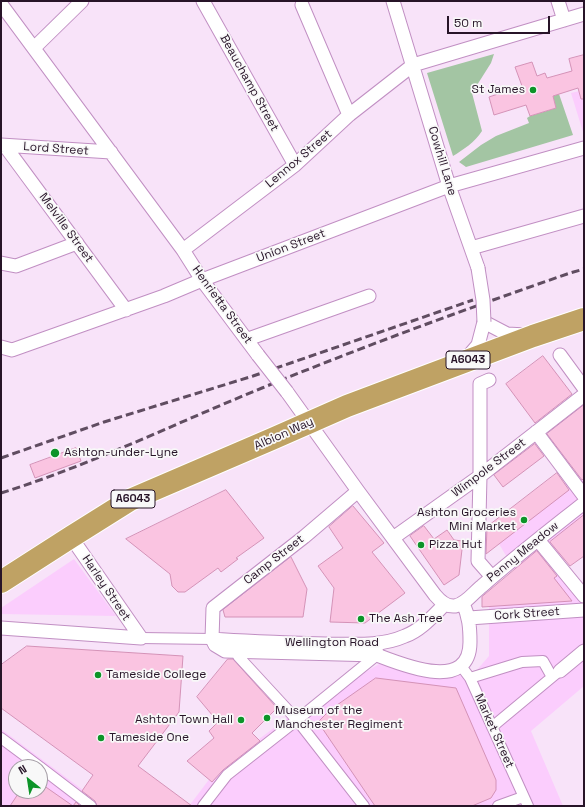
<!DOCTYPE html>
<style>
body{margin:0}
#map{position:relative;width:585px;height:807px;overflow:hidden;background:#f8e3f9;font-family:"Space Grotesk",sans-serif}
canvas{display:block}
.frame{position:absolute;inset:0;border:2px solid #271428;pointer-events:none}
.north{position:absolute;left:8px;top:759px;width:40px;height:40px;box-sizing:border-box;background:#f8f8f8;border:1px solid #a49da5;border-radius:50%;rotate:330deg;font-size:11px;font-weight:700;line-height:16px;text-align:center;color:#271428}
.north::after{content:'';display:block;margin:auto;width:14px;height:18px;background:#0c9428;clip-path:polygon(50% 0,100% 100%,50% 72%,0 100%)}
.scale{position:absolute;left:447px;top:16px;width:103px;height:18px;box-sizing:border-box;border:2px solid #271428;border-top:0;padding-left:5px;font-size:12px;line-height:14px;white-space:nowrap;color:#271428;-webkit-text-stroke:3px #f8f8f8;paint-order:stroke}
</style>
<div id="map">
<canvas width="585" height="807"></canvas>
<div class="frame"></div>
<div class="north">N</div>
<div class="scale">50 m</div>
</div>
<script>
const ctx = document.querySelector('canvas').getContext('2d');
ctx.lineJoin = 'round';
function fill(path, color) { ctx.fillStyle = color; ctx.fill(path, 'evenodd'); }
function trace(path, color, width, dash) { ctx.strokeStyle = color; ctx.lineWidth = width; ctx.lineCap = dash ? 'butt' : 'round'; ctx.setLineDash(dash || []); ctx.stroke(path); }
function drawText(font, color, halo, rows, align = 'center') {
  ctx.font = font + ' "Space Grotesk",sans-serif'; ctx.lineWidth = 3.5; ctx.setLineDash([]); ctx.textBaseline = 'middle'; ctx.strokeStyle = halo; ctx.fillStyle = color; for (const [text, x, y, turn = 0] of rows) {
    ctx.save(); ctx.translate(x, y); ctx.rotate((+turn || 0) * Math.PI / 180); ctx.textAlign = isNaN(turn) ? turn : align; if (halo) ctx.strokeText(text, 0, 0); ctx.fillText(text, 0, 0); ctx.restore();
  }
}
fill(new Path2D(`
 M584,90V132H583L571,93Z
 M584,467V545L563,560L584,586V686L531,731L563,806H189L214,773L291,715L381,663L447,672L470,678L489,656V594L515,571L495,537Z
 M74,559L116,616L1,614V608Z
 M1,729L83,790L104,806H1ZM16,767H40V791H16Z`), '#fbcdfd');
fill(new Path2D(`
 M494,54L491,63L472,93L482,131C475,142 463,150 453,156L427,73Z
 M559,94L573,135L466,167L459,162L481,145L496,136L529,123L527,118L530,116L556,108L553,96Z`), '#a3c5a3');
const building = new Path2D(`
 M584,55V99H581L578,88L553,96L556,108L530,116L526,105L494,115L489,97L522,86L515,67L532,62L537,76L545,73L547,78L572,71L569,59Z
 M543,356L572,394L535,423L506,384Z
 M584,405V478L582,480L547,434Z
 M535,444L544,456L503,487L494,475Z
 M76,448L81,461L35,478L30,465Z
 M557,473L569,490L486,554L487,527Z
 M226,490L264,538L236,558L238,559L221,572L218,568L185,592H178L172,586L170,574L126,539Z
 M353,506L384,543L372,552L405,593L365,623L330,622L334,588L318,566L343,548L329,527Z
 M584,515V556L570,566L550,542Z
 M424,526L434,539L447,530L454,540L463,541L459,575L444,585L410,536Z
 M537,551L557,576L554,578L572,601L482,607V597Z
 M291,557L307,589L303,617H225L223,610Z
 M27,646L183,656L179,712L138,766L192,806H97L95,801L82,791L93,775L1,708V665Z
 M228,659H233L277,708L252,733L260,741L223,770L212,782L187,761L214,738L209,731L218,722L197,697Z
 M376,678L456,688L496,780V790L491,798L472,806H375L318,722L330,710Z
 M40,783L73,806L76,802L80,806H10L20,791H40Z`);
fill(building, '#fac4e1');
trace(building, '#d492b7', 1);
const pedestrian = new Path2D(`
 M141,638L212,639
 M238,652V656L297,720L364,806
 M461,666L470,678L528,806
 M470,678L522,662L543,661L552,677
 M492,727L557,673
 M1,738L40,767
 M40,767L91,806
 M203,806L227,775L297,720L377,655
 M498,806L523,797`);
const minor = new Path2D(`
 M203,1L295,165
 M393,1L449,186L478,268
 M558,1L564,20
 M1,4L183,250L202,280L258,355
 M302,5L349,115
 M34,48L82,1
 M1,145L111,152
 M5,146L126,310
 M471,248L584,216
 M183,250L295,165L349,115L413,65L584,14
 M1,263L16,266L77,243
 M248,339L369,296
 M1,347L12,350L164,296L202,280L449,186L584,148
 M560,355L584,388
 M466,359L478,345L484,322L507,334L526,335
 M489,380L480,384V476L478,561L492,577
 M287,392L358,491L435,595C440,601 447,607 455,606C466,604 474,592 482,586C515,557 550,530 584,503
 M536,432L584,496
 M71,537L141,638
 M393,538L480,476L584,395
 M538,540L584,596
 M469,618L584,610
 M1,628L141,638
 M212,639C250,642 289,643 327,644C353,644 380,647 405,636C421,630 433,616 445,604
 M212,639L213,608L304,537L358,491
 M212,639L215,645L225,651L377,655
 M376,648L377,655C403,665 470,693 470,642C470,627 469,617 463,603
 M560,671L584,651`);
const trunk = new Path2D(`
 M1,582L71,537L130,500L272,439L347,406L533,336L584,319`);
trace(pedestrian, '#c18fc3', 12);
trace(minor, '#c18fc3', 15);
trace(trunk, '#fff', 24);
trace(pedestrian, '#fff', 10);
trace(minor, '#fff', 13);
trace(trunk, '#bfa264', 22);
trace(new Path2D(`
 M1,458L104,422L253,376L473,300
 M1,493C91,465 176,423 262,388C364,346 466,309 570,273L584,269`), '#604d61', 3, [8, 4]);
const minorBridge = new Path2D(`
 M478,268L483,300L484,322
 M258,355L287,392`);
trace(minorBridge, '#c18fc3', 15, []);
trace(minorBridge, '#fff', 13);
for (const [x, y, r, color] of [
 [533,90,4,"#0c9428"],
 [55,453,5,"#0c9428"],
 [524,520,4,"#0c9428"],
 [421,545,4,"#0c9428"],
 [361,619,4,"#0c9428"],
 [98,675,4,"#0c9428"],
 [267,718,4,"#0c9428"],
 [241,720,4,"#0c9428"],
 [101,738,4,"#0c9428"]
]) { const dot = new Path2D(); dot.arc(x, y, r, 0, 2 * Math.PI); ctx.fillStyle = color; ctx.fill(dot); trace(dot, '#f8f8f8', 1.5); }
for (const [x, y, w] of [
 [468,360,44],
 [133,499,44]
]) { const box = new Path2D(); box.roundRect(x - w / 2, y - 9, w, 18, 3); ctx.fillStyle = '#f8f8f8'; ctx.fill(box); trace(box, '#271428', 1); }
drawText('bold 11px', '#271428', null, [
 ["A6043",468,360],
 ["A6043",133,499]
]);
drawText('12px', '#271428', '#f8f8f8', [
 ["Beauchamp Street",249,83,61],
 ["Lord Street",56,149,4],
 ["Lennox Street",299,159,-40],
 ["Cowhill Lane",442,161,73],
 ["Melville Street",66,228,54],
 ["Union Street",291,246,-21],
 ["Henrietta Street",222,305,54],
 ["Albion Way",284,434,-24],
 ["Wimpole Street",489,468,-37],
 ["Penny Meadow",523,552,-39],
 ["Camp Street",274,560,-38],
 ["Harley Street",106,588,56],
 ["Cork Street",527,614,-4],
 ["Wellington Road",332,643],
 ["Market Street",494,731,66]
]);
drawText('12px', '#271428', '#f8f8f8', [
 ["St James",525,90,"right"],
 ["Ashton-under-Lyne",64,453],
 ["Ashton Groceries",516,513,"right"],
 ["Mini Market",516,527,"right"],
 ["Pizza Hut",429,545],
 ["The Ash Tree",369,619],
 ["Tameside College",106,675],
 ["Museum of the",275,711],
 ["Manchester Regiment",275,725],
 ["Ashton Town Hall",233,720,"right"],
 ["Tameside One",109,738]
], 'left');
</script>
